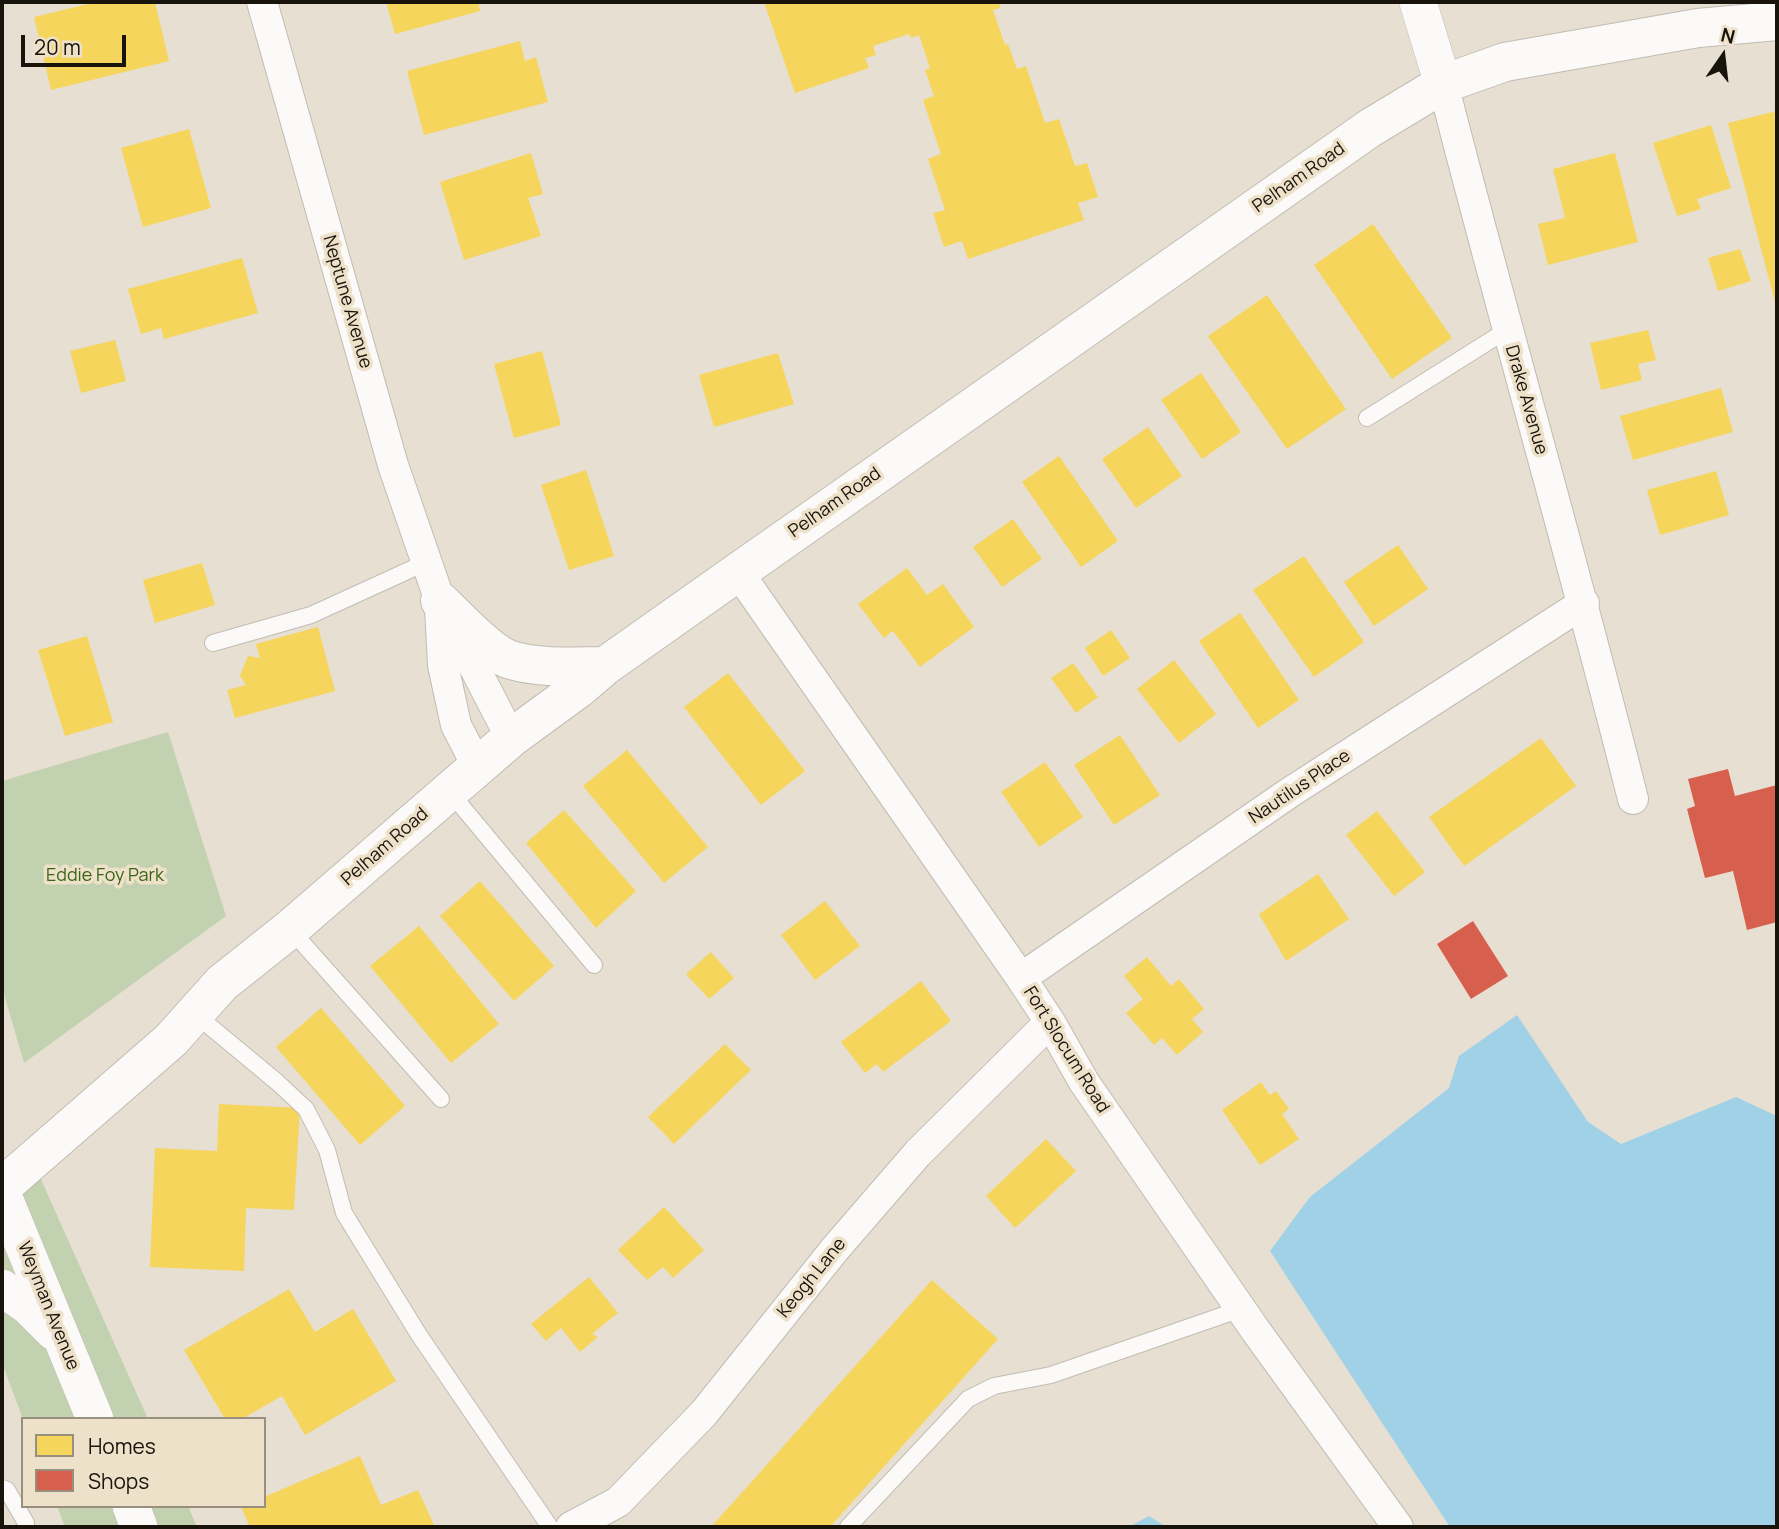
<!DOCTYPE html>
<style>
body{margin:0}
#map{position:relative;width:1779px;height:1529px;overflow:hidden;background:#e6dfd2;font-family:Manrope,sans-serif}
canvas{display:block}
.frame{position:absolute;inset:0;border:4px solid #18130b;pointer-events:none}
.legend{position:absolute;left:21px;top:1417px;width:245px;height:91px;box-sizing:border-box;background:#eee1ca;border:2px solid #988f7e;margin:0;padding:9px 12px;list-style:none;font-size:21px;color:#18130b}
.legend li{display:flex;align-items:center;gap:14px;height:35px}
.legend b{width:35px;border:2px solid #988f7e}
.north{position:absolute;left:1688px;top:21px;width:70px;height:70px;-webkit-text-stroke:5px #eee1ca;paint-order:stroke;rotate:14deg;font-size:19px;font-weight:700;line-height:28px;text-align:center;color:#18130b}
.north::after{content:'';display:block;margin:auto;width:24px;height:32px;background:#18130b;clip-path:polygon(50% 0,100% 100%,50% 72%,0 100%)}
.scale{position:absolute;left:21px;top:35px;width:105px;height:32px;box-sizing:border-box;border:4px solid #18130b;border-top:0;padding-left:9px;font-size:21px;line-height:24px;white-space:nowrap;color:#18130b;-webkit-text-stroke:5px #eee1ca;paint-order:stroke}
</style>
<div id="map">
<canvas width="1779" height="1529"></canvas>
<div class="frame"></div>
<ul class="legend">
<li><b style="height:19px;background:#f6d55c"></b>Homes</li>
<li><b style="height:19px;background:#d6604d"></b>Shops</li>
</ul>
<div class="north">N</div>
<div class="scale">20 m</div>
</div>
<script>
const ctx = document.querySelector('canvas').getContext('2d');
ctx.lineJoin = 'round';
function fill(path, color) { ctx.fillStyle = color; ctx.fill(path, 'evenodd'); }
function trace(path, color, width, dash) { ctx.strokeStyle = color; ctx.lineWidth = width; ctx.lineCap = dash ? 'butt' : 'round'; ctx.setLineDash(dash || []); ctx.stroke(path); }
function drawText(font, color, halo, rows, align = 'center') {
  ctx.font = font + ' Manrope,sans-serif'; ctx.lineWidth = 7; ctx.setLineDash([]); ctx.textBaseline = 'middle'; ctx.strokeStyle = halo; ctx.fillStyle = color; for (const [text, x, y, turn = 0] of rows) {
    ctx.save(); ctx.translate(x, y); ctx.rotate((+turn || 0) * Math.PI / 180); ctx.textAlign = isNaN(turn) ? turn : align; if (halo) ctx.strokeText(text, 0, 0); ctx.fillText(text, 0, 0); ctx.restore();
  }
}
fill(new Path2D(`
 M168,732L226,916L24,1063L2,987V781Z
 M35,1166L148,1419H23L2,1363V1195Z
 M57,1506H188L197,1527H65Z`), '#c2d1b0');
fill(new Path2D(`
 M1517,1015L1588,1122L1621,1144L1736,1097L1777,1116V1527H1450L1270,1251L1310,1197L1449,1088L1459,1056Z
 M1149,1516L1166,1527H1129Z`), '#a0d1e6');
fill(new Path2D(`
 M96,2H155L169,61L51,90L34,17Z
 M386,2H478L480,11L395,34Z
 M764,2H999L1000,8L993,10L1005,45L1008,44L1017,69L1026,66L1045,123L1059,119L1075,166L1087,163L1098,197L1078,203L1084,220L968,259L962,241L944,247L933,213L945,210L928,159L941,154L923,100L934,96L925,70L930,68L919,35L911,38L909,34L873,46L876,55L865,58L869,68L795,93Z
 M520,41L525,61L536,57L548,102L424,135L407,71Z
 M1777,111V306H1776L1728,123Z
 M1711,125L1731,188L1697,199L1701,209L1677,216L1653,143Z
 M189,129L211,208L143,227L121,148Z
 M531,153L543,194L528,198L541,236L464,260L440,182Z
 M1615,153L1638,242L1548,265L1538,224L1565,218L1553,169Z
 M1373,224L1452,338L1392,379L1314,265Z
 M1740,249L1751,281L1718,291L1708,258Z
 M242,258L258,313L164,339L161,328L141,334L128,289Z
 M1267,295L1346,409L1287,449L1208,336Z
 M1648,330L1656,360L1638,364L1642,380L1601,390L1590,343Z
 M115,340L126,381L81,393L70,351Z
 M542,351L561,425L514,438L494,364Z
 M778,353L794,404L714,427L699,375Z
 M1201,373L1241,432L1202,459L1161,400Z
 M1721,388L1733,432L1633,460L1620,416Z
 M1148,427L1182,476L1136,508L1102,459Z
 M1059,456L1118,541L1081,567L1022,482Z
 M586,470L614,556L569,570L541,485Z
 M1716,471L1729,515L1660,535L1647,490Z
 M1013,519L1042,559L1002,587L973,547Z
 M1398,545L1428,589L1374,626L1344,582Z
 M1304,556L1364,642L1314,677L1253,590Z
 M202,563L215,605L155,623L143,580Z
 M907,568L927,595L943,584L974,627L920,667L893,631L884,638L858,604Z
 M1240,613L1299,700L1258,728L1199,641Z
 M318,627L335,691L235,718L227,690L246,685L240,676L248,656L260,658L256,644Z
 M1111,630L1130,658L1103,676L1085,648Z
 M87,636L113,722L65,736L38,650Z
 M1174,660L1216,714L1179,743L1137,689Z
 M1073,663L1098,697L1076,713L1051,678Z
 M728,673L805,771L761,805L684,707Z
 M1120,735L1160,795L1114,825L1074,765Z
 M1541,738L1576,786L1464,866L1429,817Z
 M627,750L708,847L664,883L583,786Z
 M1045,762L1083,817L1039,847L1001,792Z
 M564,810L636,891L596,928L526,843Z
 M1377,811L1425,872L1394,896L1346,835Z
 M1318,874L1349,919L1286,961L1259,914Z
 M480,881L554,966L514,1001L440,916Z
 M825,901L860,946L815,980L781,935Z
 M419,926L499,1024L451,1063L370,966Z
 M711,952L734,978L709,999L686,974Z
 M1147,957L1171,986L1179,979L1204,1009L1192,1019L1203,1032L1177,1055L1162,1038L1154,1045L1126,1013L1143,999L1124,976Z
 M921,981L951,1021L883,1072L877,1064L865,1073L841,1042Z
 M321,1008L405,1106L360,1145L276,1047Z
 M725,1044L751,1070L674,1144L648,1117Z
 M1261,1082L1270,1095L1276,1091L1289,1109L1282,1114L1299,1139L1260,1165L1222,1110Z
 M219,1104L300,1108L294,1210L246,1208L244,1271L150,1267L155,1148L217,1151Z
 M1046,1139L1076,1171L1015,1228L986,1196Z
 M664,1207L704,1250L673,1278L663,1267L647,1280L618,1250Z
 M589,1277L618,1313L592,1334L598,1337L580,1352L561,1328L546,1341L531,1324Z
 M932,1280L998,1339L830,1527H711Z
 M289,1289L315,1332L353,1309L396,1381L305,1435L282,1396L242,1419H225L184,1350Z
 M360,1456L381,1505L418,1490L435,1527H250L241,1507L264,1506V1497Z`), '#f6d55c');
fill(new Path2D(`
 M1728,769L1735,796L1777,785V922L1747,930L1733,871L1705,878L1687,809L1695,806L1688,779Z
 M1473,921L1508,976L1471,999L1437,944Z`), '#d6604d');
const service = new Path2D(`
 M1367,418L1507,330
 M213,643L311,615L427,562
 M449,791L594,965
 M290,929L441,1099
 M195,1014L277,1082L306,1109L327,1150L344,1213L419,1335L550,1527
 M2,1488L7,1490L26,1523V1527
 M848,1527L968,1399L994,1386L1051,1375L1241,1309`);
const minor = new Path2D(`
 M262,2L393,465L440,601L511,738
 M1443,84C1504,323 1573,560 1633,799
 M738,572L1021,978L1050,1022L1084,1082L1256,1331L1398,1527
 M440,608L443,665L456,725L477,766
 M1021,978L1289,793L1584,603
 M571,1527L618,1502L704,1413L835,1249L918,1153L1050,1022`);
const tertiary = new Path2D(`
 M1418,2L1443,84
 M2,1193L95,1419
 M2,1288L28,1306L54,1332
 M131,1506L139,1527`);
const secondary = new Path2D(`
 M440,601C457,617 490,654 511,660C541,669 574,666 605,666
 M2,1187L171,1040L222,983L290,929L511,738L578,689L605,666L738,572L1370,128L1443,84L1505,62L1698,28L1777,21`);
trace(service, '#c2bcb2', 18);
trace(minor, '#c2bcb2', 32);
trace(tertiary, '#c2bcb2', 38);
trace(secondary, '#c2bcb2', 40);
trace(service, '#fbfaf8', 16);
trace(minor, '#fbfaf8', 30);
trace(tertiary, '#fbfaf8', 37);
trace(secondary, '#fbfaf8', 38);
drawText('18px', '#18130b', '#eee1ca', [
 ["Pelham Road",1299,178,-35],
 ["Neptune Avenue",347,302,74],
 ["Drake Avenue",1526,400,74],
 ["Pelham Road",835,503,-35],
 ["Nautilus Place",1300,787,-34],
 ["Pelham Road",385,847,-41],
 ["Fort Slocum Road",1066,1050,58],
 ["Keogh Lane",812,1278,-51],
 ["Weyman Avenue",48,1306,68]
]);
drawText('18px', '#396616', '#eee1ca', [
 ["Eddie Foy Park",105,876]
]);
</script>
